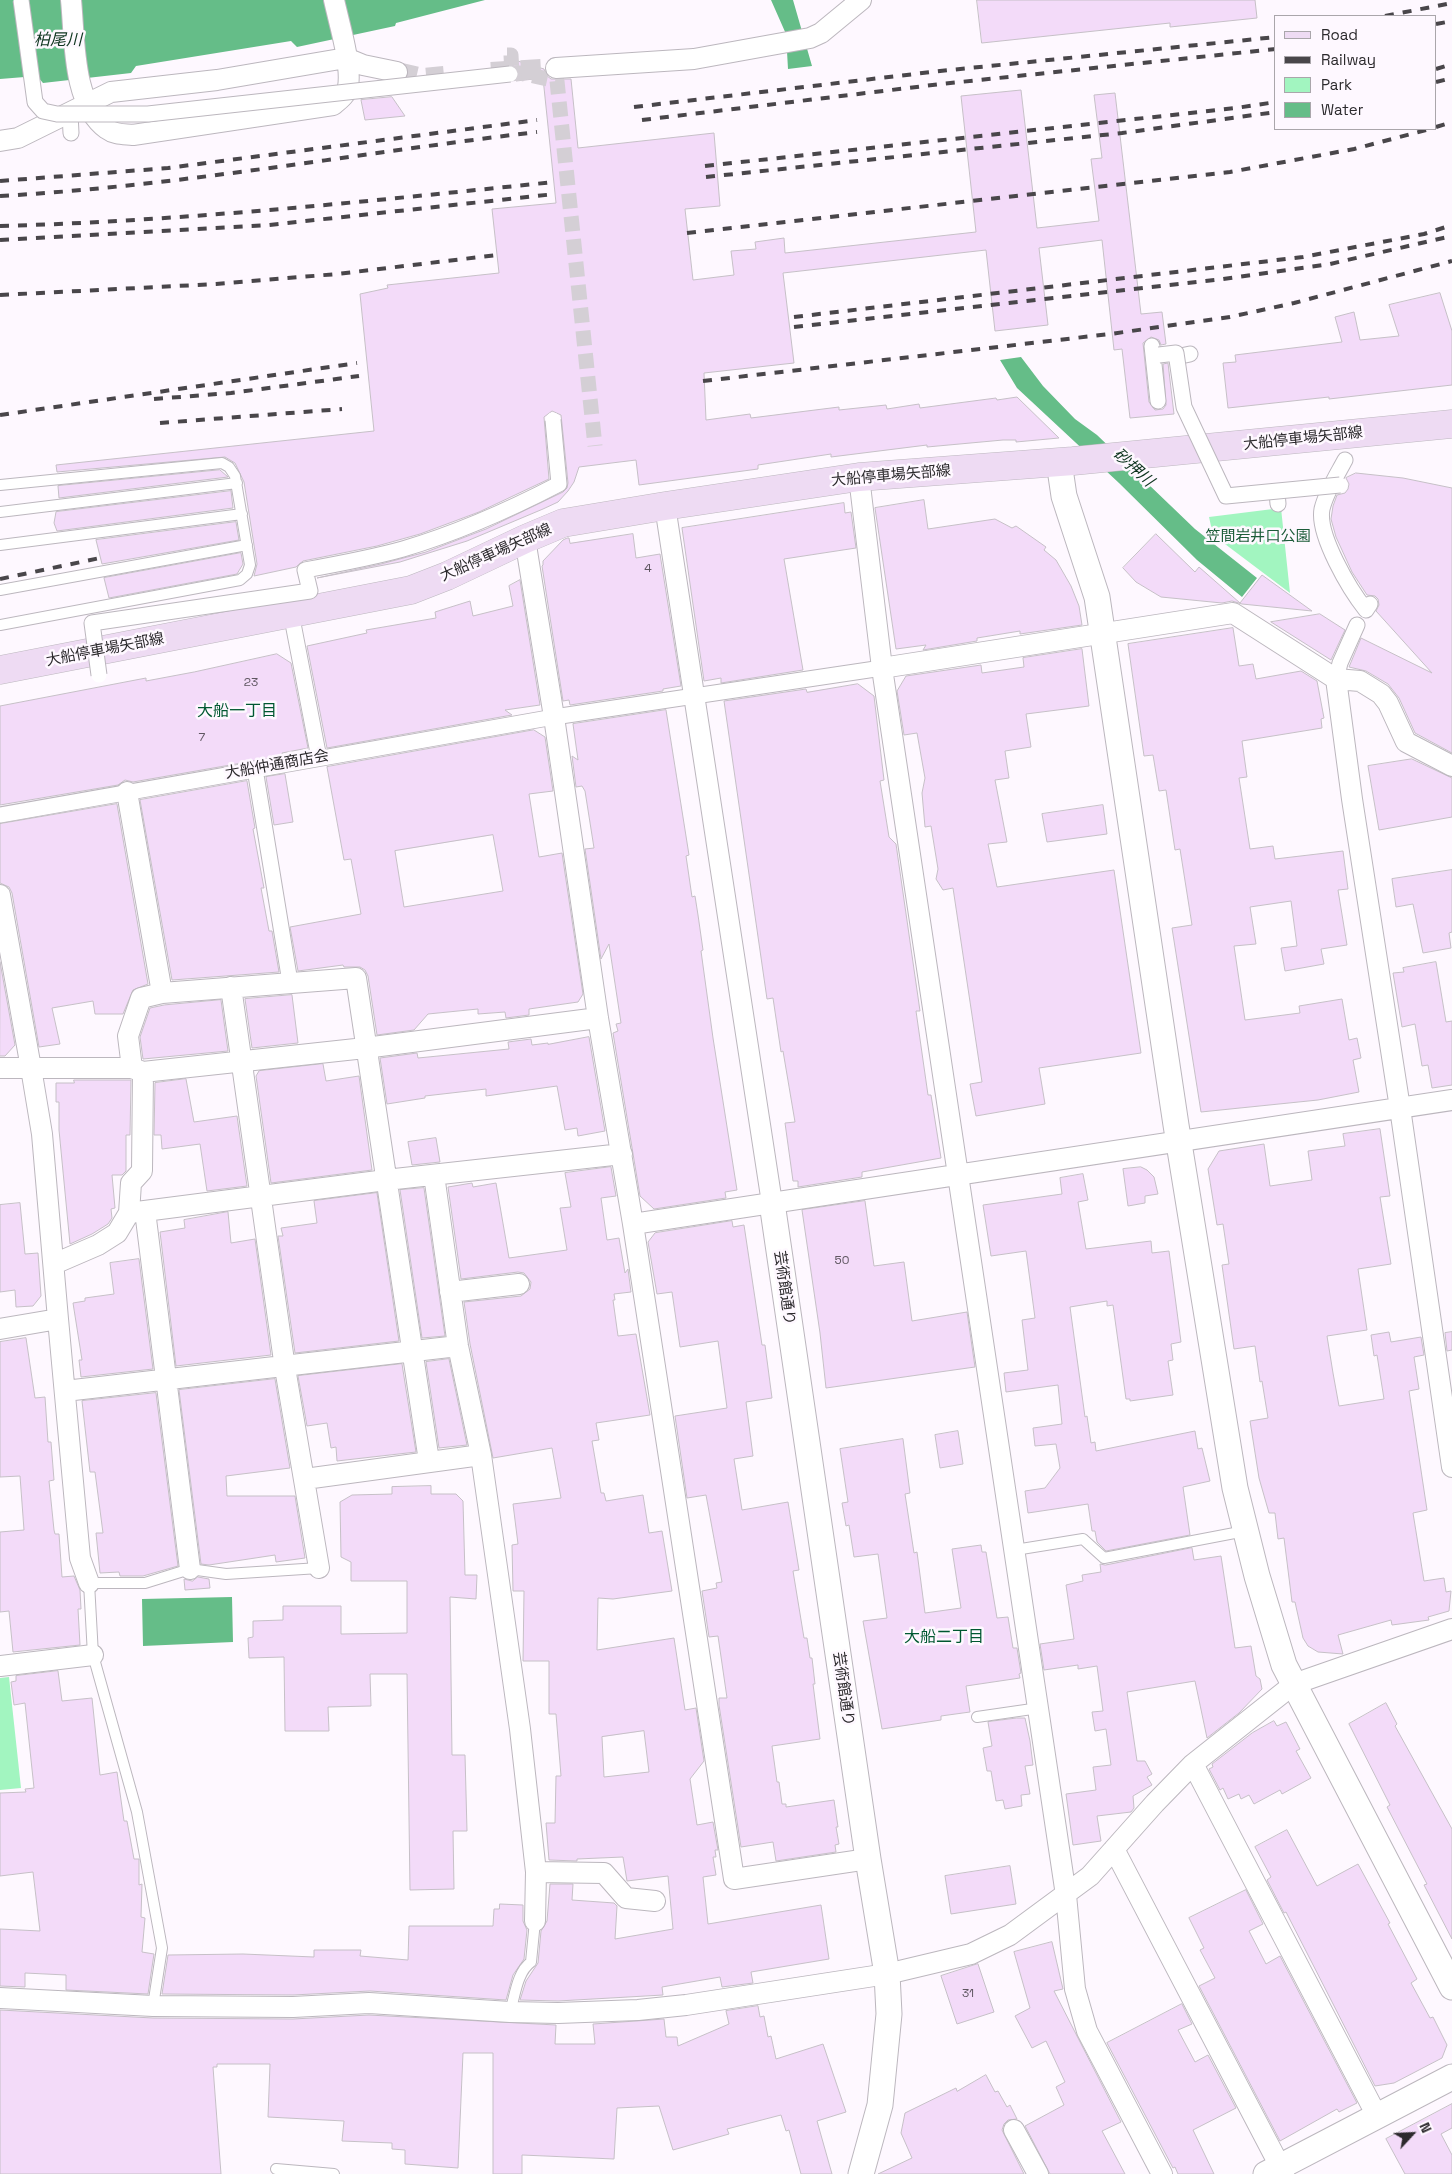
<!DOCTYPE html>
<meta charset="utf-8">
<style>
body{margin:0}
#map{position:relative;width:1452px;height:2174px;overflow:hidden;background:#fef8ff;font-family:"Space Grotesk",sans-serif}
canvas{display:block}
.legend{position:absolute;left:1274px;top:15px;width:162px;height:115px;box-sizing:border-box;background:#fef8ff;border:1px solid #aaa6ab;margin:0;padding:6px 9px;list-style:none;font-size:15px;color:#2c2a2d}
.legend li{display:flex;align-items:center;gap:10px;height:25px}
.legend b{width:25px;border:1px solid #aaa6ab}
.north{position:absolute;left:1387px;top:2109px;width:50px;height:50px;-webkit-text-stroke:4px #fef8ff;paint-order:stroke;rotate:65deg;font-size:14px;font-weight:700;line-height:20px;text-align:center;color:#2c2a2d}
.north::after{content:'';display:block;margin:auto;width:18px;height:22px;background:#2c2a2d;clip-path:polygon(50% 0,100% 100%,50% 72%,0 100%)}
</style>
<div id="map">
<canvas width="1452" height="2174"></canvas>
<ul class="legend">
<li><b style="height:6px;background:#eedbf3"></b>Road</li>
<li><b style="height:6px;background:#49464a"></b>Railway</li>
<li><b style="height:14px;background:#a2f5c0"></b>Park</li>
<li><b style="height:14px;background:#65bd88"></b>Water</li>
</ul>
<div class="north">N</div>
</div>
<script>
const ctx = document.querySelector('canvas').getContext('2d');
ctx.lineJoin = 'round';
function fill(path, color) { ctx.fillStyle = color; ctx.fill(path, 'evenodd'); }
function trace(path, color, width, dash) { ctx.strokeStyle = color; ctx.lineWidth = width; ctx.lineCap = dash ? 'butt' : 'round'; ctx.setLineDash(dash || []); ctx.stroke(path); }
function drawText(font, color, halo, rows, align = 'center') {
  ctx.font = font + ' "Space Grotesk","Noto Sans JP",sans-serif'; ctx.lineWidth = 5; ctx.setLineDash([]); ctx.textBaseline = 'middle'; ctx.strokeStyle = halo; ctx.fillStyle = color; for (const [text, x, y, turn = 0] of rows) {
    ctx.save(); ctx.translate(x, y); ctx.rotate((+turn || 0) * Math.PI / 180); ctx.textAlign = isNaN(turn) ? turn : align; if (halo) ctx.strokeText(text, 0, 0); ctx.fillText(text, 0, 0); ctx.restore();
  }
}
fill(new Path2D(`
 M1281,508L1290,593L1213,535L1209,517Z
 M9,1677L21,1788L0,1790V1678Z`), '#a2f5c0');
fill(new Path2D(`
 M0,0H485L396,23L395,26L297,47L291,41L136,66L131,73L43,83L37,76L0,79Z
 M771,0H793L812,66L788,69L786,34Z
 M1021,357L1043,386L1075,419L1097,435L1195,529L1257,578L1242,597L1197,560L1119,483L1017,388L1000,360Z
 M232,1597L233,1642L143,1646L142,1599Z`), '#65bd88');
const building = new Path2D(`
 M977,0H1255L1257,18L1170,27V23L982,43Z
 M508,58L544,69L546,75L551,79H571L578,148L714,133L720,206L685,209L693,280L734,275L731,251L756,249L755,242L784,238L785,253L976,232L961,96L1021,90L1037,228L1099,221L1091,159L1102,158L1094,95L1115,93L1141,314L1162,312L1166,344L1161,345L1159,340L1151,337L1143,343L1149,402L1155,410L1163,409L1166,405L1163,364L1168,363L1174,414L1130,418L1122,349L1114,350L1102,240L1039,248L1048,325L995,331L986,250L783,273L794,363L704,373L706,420L750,414L751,418L839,407V410L886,405L887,409L919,404L920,408L996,398L997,400L1017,397L1059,438L1016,442V440H1003L927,447V445L831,457V454L758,465V469L639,485L636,460L579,467L574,482L568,491L558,502L543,509L467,541L400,562L317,578L381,564L426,552L486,529L563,492L567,488L568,483L561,415L552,411L544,417L549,479L479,512L420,534L377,546L303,561L296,567L254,576L257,564L244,482L235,463L225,457L57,472L56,465L374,431L360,294L388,288L387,285L499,273L492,209L556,203L543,78L516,81L519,72L514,66L509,65Z
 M392,97L405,116L365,120L361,100Z
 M1440,293L1452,331V385L1329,399V397L1228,408L1223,363L1236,362L1235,355L1342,342L1335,317L1354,312L1360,340L1399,336L1389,305Z
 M220,470L228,477L59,498L58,486Z
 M1356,473L1403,478L1452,488V753L1415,733L1399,698L1388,684L1366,671L1349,667L1361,638L1432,673L1376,611L1379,605L1378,599L1375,596L1367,595L1352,572L1336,537L1331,519L1333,506L1337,495L1345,493L1348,489L1349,484L1346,478Z
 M231,491L233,508L57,531L54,523L56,512Z
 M924,500L928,529L995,519L1012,528L1016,526L1046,547L1044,550L1056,560L1071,586L1079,606L1082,625L1020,634V631L977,638V641L923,650L926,645L896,649L875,508Z
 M844,503L845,513L851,512L856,548L784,559L803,670L721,683V678L704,681L682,528Z
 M236,522L239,540L102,564L96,540Z
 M633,534L636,558L660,554L681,686L663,689V691L570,705L569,700L563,701L542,566L543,565V561L563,540L567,538H569L570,543Z
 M1156,534L1195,572L1199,567L1240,603L1262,575L1312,611L1242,604L1232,601L1222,603L1161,597L1136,582L1123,568Z
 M241,553L243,564L237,574L109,598L104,578Z
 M520,580L540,705L505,710L512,715L327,748L307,646L367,633L366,630L436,618L435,612L470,601L473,616L513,606L509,586Z
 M1320,614L1345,630L1331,660L1271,622Z
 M1233,628L1239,666L1253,664L1256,679L1301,671L1317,681L1324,718L1321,719L1322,728L1242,741L1247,777L1239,778L1250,849L1273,846L1275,859L1343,851L1348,889L1338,890L1347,945L1321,949L1324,964L1285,971L1281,948L1297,946L1291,901L1250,907L1256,944L1234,946L1245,1020L1300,1013L1299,1006L1342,999L1349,1040L1357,1038L1361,1058L1353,1060L1359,1092L1318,1100L1201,1112L1172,928L1192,925L1180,849L1175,850L1166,790L1159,791L1153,755L1144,756L1128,644Z
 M1082,649L1089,706L1026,714L1031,747L1005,751L1009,778L995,780L1007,842L988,844L997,887L1114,870L1141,1053L1039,1068L1045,1104L976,1116L970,1084L982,1082L953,888L943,890L936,879L938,869L931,826L925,827L922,793L925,778L917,733L904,735L897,691L906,676L981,665L982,673L1024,667L1023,658Z
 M277,654L291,663L308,748L282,753V756L133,782L125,780L118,785L0,805V706L146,678V681L194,672Z
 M858,684L874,696L884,780L880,781L889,837L896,844L920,1011H916L928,1095H931L941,1158L862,1172V1177L798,1187V1181H793L785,1123L795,1122L783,1051L781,1052L773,998L767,999L724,701L806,689L807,692Z
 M666,710L689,855L686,856L692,897L695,896L698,915L703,950L701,951L713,1038L737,1190L725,1192L726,1198L654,1209L640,1196L613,1033L618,1031L616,1024L621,1023L609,944L601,959L585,849L594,848L585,791L582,786L576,787L572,756L578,760L573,724Z
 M534,730L545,737L553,791L529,794L539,857L562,853L583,994L578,1002L529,1009V1015L506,1018L505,1012L478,1014V1009L428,1014L414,1030L377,1035L368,976L365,970L360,967H344L343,965L298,971L290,927L361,914L351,859L344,860L327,767ZM493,835L503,891L404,907L395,851Z
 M1412,759L1452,778V817L1379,830L1368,766Z
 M285,774L293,822L274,825L266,777Z
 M247,781L255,828L253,829L264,888H261L269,931H272L279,972L172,980L140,800Z
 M117,804L148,984L133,990L123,1014H95L93,1001L52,1008L60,1044L39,1047L12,893L9,887L0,883V824Z
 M1103,805L1107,834L1047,842L1042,814Z
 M1452,870V932L1449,933L1451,948L1423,953L1413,904L1396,907L1392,879Z
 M0,962L15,1045L5,1056H0Z
 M1436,962L1446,1022L1452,1021V1085L1432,1088L1428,1065L1422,1066L1415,1024L1402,1027L1393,973L1404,972L1403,968Z
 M292,995L298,1043L252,1048L245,999Z
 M221,1000L228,1051L143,1059L140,1037L150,1008L164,1005Z
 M589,1037L605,1131L578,1136L577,1128L565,1130L557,1086L486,1096V1089L425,1096V1098L387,1104L380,1058L417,1053L418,1058L509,1049L508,1042L531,1039L532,1045L548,1043V1044Z
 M323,1064L326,1081L359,1076L372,1170L271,1183L256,1076L259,1071Z
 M186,1079L194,1122L237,1116L247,1186L207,1191L200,1144L162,1149L161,1135H154L155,1083Z
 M74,1080H131L130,1135H126V1171L122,1175H112L115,1208L111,1209L112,1218L108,1224L92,1234L70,1244L59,1130V1102H56V1083H74Z
 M1380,1129L1390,1196L1380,1197L1391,1264L1358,1269L1367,1330L1327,1336L1333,1373L1339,1406L1384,1399L1377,1355L1374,1356L1371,1335L1389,1332L1391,1342L1421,1337L1424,1355L1414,1357L1419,1389L1409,1391L1427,1510L1413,1513L1424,1581L1444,1578L1446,1592L1451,1591L1449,1611L1428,1617L1429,1620L1392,1625L1391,1620L1338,1635L1343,1654L1318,1652L1308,1646L1303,1638L1295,1602H1292L1284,1538L1278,1539L1275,1513H1269L1259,1478L1250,1421L1268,1418L1262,1381L1260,1382L1255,1346L1234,1349L1222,1265L1229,1264L1223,1224L1217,1225L1208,1169L1219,1151L1264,1144L1270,1186L1312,1180L1308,1151L1345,1146L1343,1134Z
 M436,1138L440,1162L412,1165L408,1142Z
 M611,1167L616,1196L601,1198L607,1240L619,1238L625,1273L628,1269L631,1292L614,1294L615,1300H613L618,1336L636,1334L650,1415L596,1423L599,1440L592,1441L601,1493H604L606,1501L643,1495L649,1533L662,1531L672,1591L613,1599L598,1598L597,1650L674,1638L685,1710L696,1708L704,1761L690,1779L697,1825L713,1822L718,1850H715L716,1857H713L716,1875L703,1877L708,1924L821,1905L829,1959L751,1972L753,1983L722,1987L720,1977L662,1987L663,1995L558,2001L520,2000L526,1981L538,1963L541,1931L547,1921L550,1884H573L572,1900L614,1903L617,1906L615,1939L673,1929L668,1876L627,1881L623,1857L577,1859V1861L549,1860L546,1823H555L556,1776H561L556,1714H549V1661H523L524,1591H513L512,1545L518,1544L513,1504L561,1498L552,1448L493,1458L470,1344L464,1302L521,1296L530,1289L531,1282L524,1273L518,1272L461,1279L448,1187L472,1183L473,1187L496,1183L509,1258L567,1250L560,1208L571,1207L565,1173ZM644,1731L649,1772L604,1777L602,1737Z
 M1141,1167L1147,1170L1154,1177L1158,1194L1145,1196V1203L1128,1206L1123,1169Z
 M1083,1174L1088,1200L1078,1202L1086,1249L1151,1241L1152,1253L1169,1251L1181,1342L1171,1344L1173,1360L1168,1361L1173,1395L1130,1401V1399H1126L1113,1305L1107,1306V1301L1070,1307L1085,1417L1087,1416L1091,1443L1095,1442L1096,1451L1195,1431L1198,1449L1202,1448L1210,1481L1183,1487L1190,1535L1106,1551L1097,1542L1095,1531H1092L1088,1504L1028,1513L1025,1491L1045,1488L1060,1468L1056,1444L1035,1446L1033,1428L1062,1424L1058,1385L1006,1392L1004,1373L1028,1370L1022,1320L1035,1318L1026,1251L991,1256L983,1205L1062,1194L1060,1178Z
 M424,1188L445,1336L422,1338L400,1190Z
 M377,1193L399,1341L295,1353L278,1236H283L281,1228L317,1223L314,1201Z
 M865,1201L874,1266L904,1262L912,1321L967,1312L975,1367L826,1388L820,1333L802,1210Z
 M20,1203L25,1254L38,1253L41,1296L33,1306L16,1307L15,1290L0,1292V1205Z
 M228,1212L231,1243L255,1239L271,1355L176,1366L160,1232L185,1228L184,1220Z
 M732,1221L733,1227L744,1225L762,1345H765L772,1398L746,1402L753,1456L734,1459L742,1510L788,1502L799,1570L793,1571L804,1638H807L810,1658H812L815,1684H813L820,1739L772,1746L777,1782H779L782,1804H786V1807L834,1800L838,1827H836L839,1844L835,1845L836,1852L776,1861L773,1842L741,1847L719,1705V1698H727L718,1636L709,1637L702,1591L717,1588L716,1583L722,1582L706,1495L687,1498L675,1416L727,1408L718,1341L680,1347L672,1292L657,1294L648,1242L655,1233Z
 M139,1259L153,1369L81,1377L79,1360H82L73,1303L85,1301V1298L114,1294L110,1263Z
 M1452,1332V1350L1447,1351L1445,1333Z
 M26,1338L35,1398L45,1397L48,1442H51L54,1480L49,1481L54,1530L55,1534H59L62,1577L74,1576L80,1590L81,1609H78L80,1645L13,1652L9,1611L0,1612V1532L24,1530L20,1476L0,1477V1342Z
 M449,1359L467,1445L439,1448L426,1362Z
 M402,1364L416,1452L337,1461L336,1447L331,1448L327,1423L307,1426L298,1376Z
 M275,1379L290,1468L226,1476L227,1496H295L305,1558L276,1562L275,1555L209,1565L201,1564L179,1390Z
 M156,1393L178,1566L143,1576H120L119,1572L100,1573L96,1533H103L95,1472H90L82,1401Z
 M958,1431L963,1464L940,1468L935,1435Z
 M903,1439L910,1493L905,1494L914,1553L917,1552L925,1613L961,1608L952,1549L981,1545L982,1552H986L997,1618L1008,1617L1013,1648H1017L1021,1673L1019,1674L1020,1678L966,1686L970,1712L941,1716V1720L882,1729L863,1621L887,1618L878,1554L854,1557L849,1525L846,1526L842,1503L848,1502L840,1449Z
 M431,1486V1494H456L463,1501L465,1575H477L476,1599L450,1597L452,1755H465L467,1831H453L454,1889L410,1890L407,1674H370L371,1706L328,1707L329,1731H285L284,1657L249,1658L248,1638L253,1637V1621L283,1620V1606H341V1634L407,1633V1581H351V1562L341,1557L340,1502L352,1495L392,1494V1487Z
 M1192,1548L1194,1560L1221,1556L1235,1648L1251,1646L1256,1676L1260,1679L1262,1689L1239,1713L1207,1738L1195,1681L1127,1692L1137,1761H1145L1152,1774L1147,1777L1152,1785L1133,1796L1134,1808L1131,1812L1097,1816L1101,1841L1073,1845L1066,1794L1096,1790L1093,1767L1111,1765L1106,1729L1095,1731L1092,1712L1103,1711L1097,1666L1078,1669V1665L1044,1670L1040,1644L1074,1639L1066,1585L1083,1581L1082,1575L1101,1572L1100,1564L1105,1565Z
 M198,1577L209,1579L210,1588L185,1590L184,1579L192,1581Z
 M58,1671L62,1701L92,1698L100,1775L117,1772L124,1821H127L134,1859H139V1885L142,1884L141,1917L145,1918L142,1952L154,1954L148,1994L66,1990V1975L25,1973V1987L0,1986V1929L40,1931L33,1872L0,1876V1793L26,1792L25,1789L34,1788L25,1703L14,1705L11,1682L16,1681V1676Z
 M1386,1703L1397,1724L1395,1726L1452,1829V1939L1424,1885L1427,1884L1387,1807L1390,1805L1349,1724Z
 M1017,1718H1025L1030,1741L1033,1765L1025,1766L1030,1794L1021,1795L1022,1806L1005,1809L1003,1800L996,1801L991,1771H987L983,1748L992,1746L988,1722Z
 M1274,1721L1277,1726L1286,1722L1300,1749L1296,1751L1311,1778L1282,1794L1280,1790L1254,1804L1249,1795L1241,1799L1239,1794L1228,1799L1223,1788L1220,1790L1209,1769L1213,1767L1212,1764L1252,1733Z
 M1287,1830L1317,1886L1358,1864L1390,1923L1388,1924L1417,1979L1411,1983L1430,2018L1433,2017L1447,2045L1442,2058L1394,2083L1375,2086L1286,1912L1284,1913L1267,1880L1271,1877L1255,1847Z
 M1010,1866L1016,1904L951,1914L945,1876Z
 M1246,1890L1263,1924L1249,1931L1266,1964L1280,1956L1357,2103L1339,2112L1337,2109L1280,2141L1199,1986L1215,1978L1200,1950L1204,1948L1189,1918Z
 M500,1904L523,1905V1921L527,1930L524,1959L513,1975L506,2000L370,1991L293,1995L162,1994L168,1955L243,1954L314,1957V1950H361L360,1956L408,1960L409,1926H493L494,1909H499Z
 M1052,1942L1063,1989L1054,1991L1121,2122L1102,2131L1125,2174H1050L1025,2126L1064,2105L1056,2087L1065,2082L1046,2041L1032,2048L1015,2016L1030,2008L1014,1952Z
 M978,1964L994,2012L957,2024L941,1976Z
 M1182,2004L1192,2024L1178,2030L1195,2062L1208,2055L1236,2108L1193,2130L1214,2174H1178L1175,2167L1173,2168L1107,2043Z
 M758,2006L760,2017L764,2016L768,2037L771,2036L776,2059L823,2044L846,2112L817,2121L832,2174H801L789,2130L786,2131L781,2115L727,2129L729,2134L673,2150L659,2106L617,2108L614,2159L522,2155V2174H493V2053H463L458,2168L405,2164V2150L392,2149V2143L342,2141L344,2121L268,2117L270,2064H217V2067H213L221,2174H0V2010L153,2018L293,2019L369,2015L556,2025L555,2044H595L593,2024L664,2019L666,2037H677L678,2046L729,2024L726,2011Z
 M986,2075L995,2092L998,2091L1007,2107L1010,2105L1017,2119L1008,2120L1004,2124L1002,2130L1024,2174H878L912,2158L901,2133L905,2113L956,2088L957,2091Z
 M1452,2104V2128L1441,2134L1452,2155V2174H1405L1386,2139Z`);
fill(building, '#f3dbf9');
trace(building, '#c6c0c7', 1);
trace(new Path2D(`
 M507,55H511L512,74
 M510,74L520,73L557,81L595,446`), '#d4cfd5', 15, [15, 8]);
trace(new Path2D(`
 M397,72L423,78L444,76
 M491,72L556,68`), '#d4cfd5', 20, [20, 10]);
const service = new Path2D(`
 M0,485L222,463L229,467L235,476L250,565L247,574L240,580L0,625
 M0,512L237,483
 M0,545L242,514
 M0,590L247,545
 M1015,1550L1083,1539L1104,1558L1245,1531
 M977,1717L1039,1708
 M153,2006L162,1948L137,1812L93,1655L89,1583H145L190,1569L226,1574L319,1568
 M510,2012C515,1996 517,1972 531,1962L535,1921
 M276,2169L334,2174`);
const pedestrian = new Path2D(`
 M70,114L71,133
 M1152,346L1158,401
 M1176,357L1190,354
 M1345,460C1337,475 1326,492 1322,509C1317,535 1350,590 1366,610L1370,604
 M1277,492L1278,504
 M291,613L319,758
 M1336,679L1340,663L1357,625
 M255,769L290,982
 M0,815L554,717L882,668`);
const minor = new Path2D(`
 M71,0C75,39 72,104 107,129C115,135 124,134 133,135L333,105C339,100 346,95 348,87C352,65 339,23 334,0
 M556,68L694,59L810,38L821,33L861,0
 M0,141L18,138L111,92L217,80L346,58L363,65L397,72
 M859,477L882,668L1066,1895L1075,1989L1087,2031L1162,2174
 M665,506L772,1203
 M525,539L554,717L598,1018L633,1224L1452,1100
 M882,668L1233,613L1336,679L1360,681L1381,694L1388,703L1406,742L1452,766
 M1336,679L1352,799L1400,1108L1452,1467
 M127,792L162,993
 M0,895L31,1068H0
 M231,987L285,1368L319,1568
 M132,1068L128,1036L141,998L162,993L356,978L429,1461
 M434,1175L458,1346L481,1455L520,1729L536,1872L535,1921
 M145,1211L190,1569
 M129,1213L131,1183L142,1171L143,1072
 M633,1224L734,1879L868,1859
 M54,1264L98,1245L117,1233L129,1213L386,1180L622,1154
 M450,1292L519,1284
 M58,1319L80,1558L89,1583
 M0,1329L58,1319L42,1134L31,1068H132L143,1072L365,1048L598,1018
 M65,1391L458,1346
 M305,1479L481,1455
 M0,1666L93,1655
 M1193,1764L1377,2116
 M1114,1849L1284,2174
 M536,1872L604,1873L626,1898L655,1901
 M0,1998L153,2006L293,2007L369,2003L510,2012L558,2013L638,2010L686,2005L887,1974L971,1954L1010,1935L1090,1876L1155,1803L1193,1764L1294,1684L1452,1629
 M1014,2130L1038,2174`);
const tertiary = new Path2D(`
 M1059,462L1064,496L1097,597L1176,1125L1235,1488L1257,1576L1284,1665L1452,1987
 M772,1203L868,1859L887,1974L889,2014L880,2105L861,2174
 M1266,2174L1452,2077`);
const secondary = new Path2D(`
 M0,670L411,590L447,576L525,539L563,523L665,506L859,477L1073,461L1452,424`);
trace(service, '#bcb7be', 12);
trace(pedestrian, '#bcb7be', 17);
trace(minor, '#bcb7be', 22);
trace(tertiary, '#bcb7be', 27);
trace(secondary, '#bcb7be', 29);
trace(service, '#fff', 10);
trace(pedestrian, '#fff', 15);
trace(minor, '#fff', 20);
trace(tertiary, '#fff', 25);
trace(secondary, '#eedbf3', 28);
trace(new Path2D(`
 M1385,16L1452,3
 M1436,24L1452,21
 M1436,69L1452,64
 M1436,82L1452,78
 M634,107L940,71L1276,37
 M642,120L941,84L1276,49
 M1436,127L1452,122
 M705,166L1236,108L1276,102
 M706,177L1122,133L1276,112
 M0,181L168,168L537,120
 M0,196C180,186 358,153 537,132
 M0,226C185,221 370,201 554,182
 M687,233L1230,172L1354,149L1430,129
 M0,240L269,225L555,194
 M0,295L216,284L337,274L497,255
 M794,317L1303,257L1424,234L1452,225
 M794,327L1223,279L1330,264L1452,236
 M703,381L1110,334L1230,317L1294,303L1452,261
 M154,399L231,393L359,376
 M0,415L357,363
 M160,423L342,409
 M0,579L100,558`), '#49464a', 4, [9, 9]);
const pedestrianBridge = new Path2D(`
 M21,0L35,102L43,111L57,114H148L510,74
 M1159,355L1176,353L1184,407L1226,496L1340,485
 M99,675L92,623L310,591L305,570C338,564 371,558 403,549C457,533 509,510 559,484L553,420`);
trace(pedestrianBridge, '#bcb7be', 17, []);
trace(pedestrianBridge, '#fff', 15);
drawText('12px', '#5e5660', null, [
 ["4",648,569],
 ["23",251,683],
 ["7",202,738],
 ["50",842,1261],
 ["31",968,1994]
]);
drawText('15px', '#2c2a2d', '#fef8ff', [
 ["大船停車場矢部線",1303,439,-6],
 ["大船停車場矢部線",891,476,-5],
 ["大船停車場矢部線",496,553,-24],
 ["大船停車場矢部線",105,650,-11],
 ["大船仲通商店会",277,765,-10],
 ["芸術館通り",784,1288,82],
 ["芸術館通り",843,1689,82]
]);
drawText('15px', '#1c5c39', '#fef8ff', [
 ["笠間岩井口公園",1258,537]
]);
drawText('italic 16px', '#0c331d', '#fef8ff', [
 ["柏尾川",58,41],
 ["砂押川",1133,468,42]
]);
drawText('16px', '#005831', '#fef8ff', [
 ["大船一丁目",237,712],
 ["大船二丁目",944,1638]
]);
</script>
